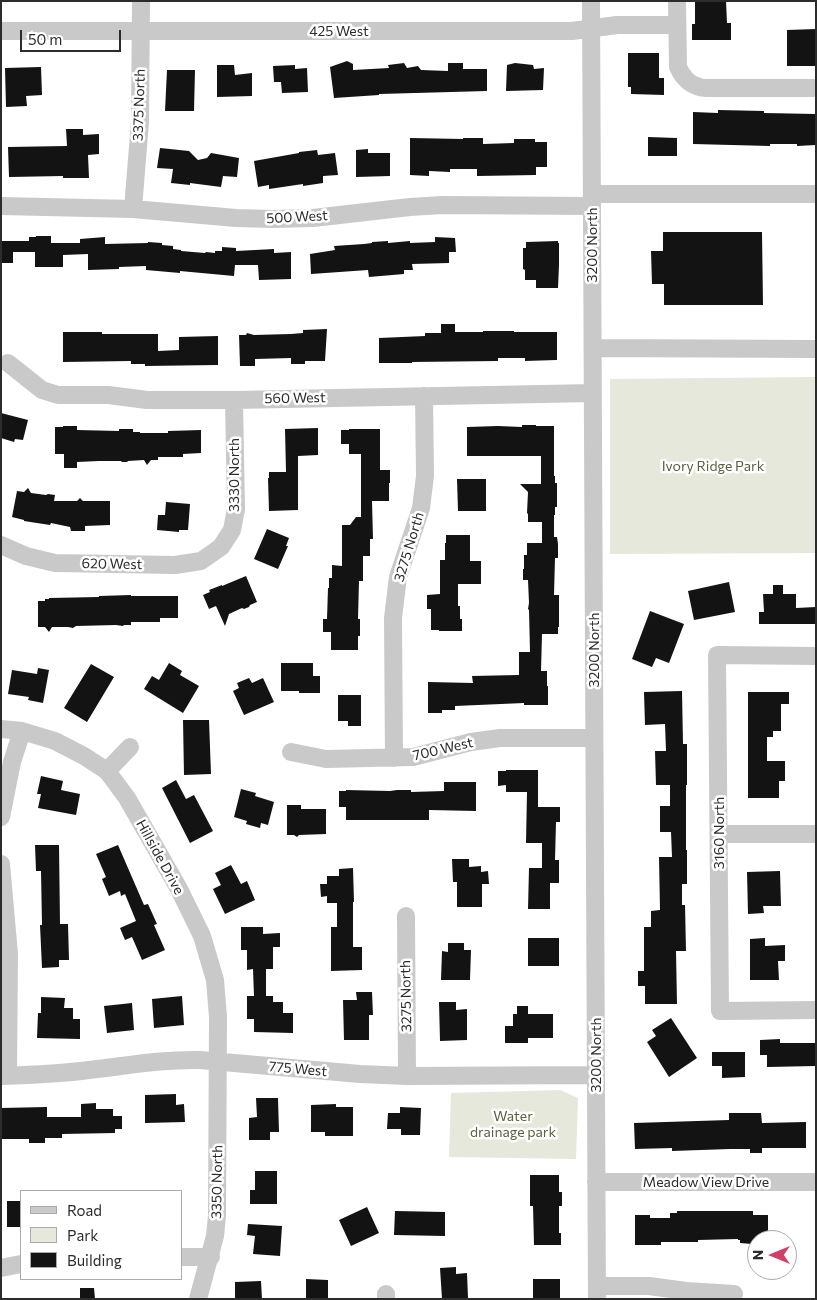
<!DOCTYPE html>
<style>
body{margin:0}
#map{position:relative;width:817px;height:1300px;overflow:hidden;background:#fff;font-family:Commissioner,sans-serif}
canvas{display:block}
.frame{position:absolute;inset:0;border:2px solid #2c2c2c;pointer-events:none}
.legend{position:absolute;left:20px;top:1190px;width:162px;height:90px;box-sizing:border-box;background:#fff;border:1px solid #ababab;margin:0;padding:6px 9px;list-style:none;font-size:15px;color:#2c2c2c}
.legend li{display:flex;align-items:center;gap:10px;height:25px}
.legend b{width:25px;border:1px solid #ababab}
.north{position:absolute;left:747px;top:1230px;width:50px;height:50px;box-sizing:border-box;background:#fff;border:1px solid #ababab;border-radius:50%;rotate:270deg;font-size:14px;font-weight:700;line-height:20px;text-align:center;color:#2c2c2c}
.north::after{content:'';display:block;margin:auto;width:18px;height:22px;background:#d1406b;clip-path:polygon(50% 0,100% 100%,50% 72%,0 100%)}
.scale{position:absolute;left:20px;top:30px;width:101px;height:22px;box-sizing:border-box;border:2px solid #2c2c2c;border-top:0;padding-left:6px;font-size:15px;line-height:18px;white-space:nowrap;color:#2c2c2c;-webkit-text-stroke:4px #fff;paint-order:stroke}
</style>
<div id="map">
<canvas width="817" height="1300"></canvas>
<div class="frame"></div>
<ul class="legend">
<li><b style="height:6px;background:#c9c9c9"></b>Road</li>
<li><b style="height:14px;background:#e5e8db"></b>Park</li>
<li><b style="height:14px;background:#131313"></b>Building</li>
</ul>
<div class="north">N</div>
<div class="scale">50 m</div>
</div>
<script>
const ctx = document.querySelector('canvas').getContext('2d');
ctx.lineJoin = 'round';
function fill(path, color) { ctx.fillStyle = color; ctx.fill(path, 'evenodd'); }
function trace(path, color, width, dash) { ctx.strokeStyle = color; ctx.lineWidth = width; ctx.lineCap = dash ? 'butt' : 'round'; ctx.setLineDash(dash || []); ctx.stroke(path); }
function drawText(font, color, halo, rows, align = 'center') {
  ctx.font = font + ' Commissioner,sans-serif'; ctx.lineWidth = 5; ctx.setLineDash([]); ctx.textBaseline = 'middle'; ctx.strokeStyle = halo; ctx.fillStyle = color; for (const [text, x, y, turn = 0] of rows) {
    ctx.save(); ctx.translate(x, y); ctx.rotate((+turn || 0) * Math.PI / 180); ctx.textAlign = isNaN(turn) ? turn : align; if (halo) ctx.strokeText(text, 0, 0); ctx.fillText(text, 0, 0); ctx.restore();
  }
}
fill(new Path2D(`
 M816,377V553L610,554V379Z
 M560,1090L578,1098L576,1159L449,1157L451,1093Z`), '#e5e8db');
fill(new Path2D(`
 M695,1H726L727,23H731V40H692V24H695Z
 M816,29V66H787V30Z
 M628,53H659V78H664V95L631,94V87H628Z
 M347,61L353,64V70L389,68L388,65L404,63L407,68L418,66L421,70L448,71V63H463V69H487V91L379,94V95L334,98L330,67Z
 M515,63L533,65L534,69L544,68L543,90L506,91L507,65Z
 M217,65H234L235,75L252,73V96L217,97Z
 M295,65V69L307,68L308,92L282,93L281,82H274L273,66Z
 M41,67L42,95L26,96L27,106L6,107L5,68Z
 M167,70H195L194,111H165Z
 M718,110L764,111V113L816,114V145L797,146V144H770V146L693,144V112L718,113Z
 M66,129H83V135L99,134V154L88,155L89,178H63V176L9,177L8,147L67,146Z
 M648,137L677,138V156H648Z
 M410,138L463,139V138H483V144L514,143V139H535V142H547V167H536V175L477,176V169H450V172L429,171V176L410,175Z
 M160,148L189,151L198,160L207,158L211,153L239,158L237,177L223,176L221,187L190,183V185L171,183L173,169L157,168Z
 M368,149V153H390V176L356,177V150Z
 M317,150L318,155L335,153L338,175L323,176V183L303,186V184L269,189V185L258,187L254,161L299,153V152Z
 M663,232H762L763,305H664V284H652L651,251H663Z
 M36,236H51V243H80V239L105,237V244L148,243V242L162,243V245L173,246V249L181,250V251L205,253L206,252L215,253V251H222V247L236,248V251L274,249V253L291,252V279L259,280L258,265H235L234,276L180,271V273L146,270V266L119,267V269L88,270V254L63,255V267H35V252H13V263H1V241H29V237H36Z
 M435,237L455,238L456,252H449V263L412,264L413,270H404V274L369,277L368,270L311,274L310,254L335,250L334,246L364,244L372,243V242L388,241V243L410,241V243L435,242Z
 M558,241V243H559V265L558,288H536V280H525V270L523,269V248H526V242Z
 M441,324H455V332H483V331H514V332H557V360L525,361V358H498V361L412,362V363H379V338L425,336V333H441Z
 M327,329L325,361H305V364H291V358L255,359V366H240L239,335H246L247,333L254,335L291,334L303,333V330Z
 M63,332H102V334H158V351L179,350V337L218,336V365L145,366V364H131V361L63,362Z
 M1,413L28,420L23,440L15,439L14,442L1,438Z
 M522,425H536V426H554V476H555V483H557V507H555V515H554V537H557L558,544V558H555L554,595H559V627H558V634H542L541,671H547V686H548V705H524V703L455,706V710H442V713H428V682L473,683L472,676L519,675V652H530L529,610L528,609L529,603L528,580H523V569H524V555H527V543H542V522H528V514L527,513L528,492L520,484H541V456H467V427L498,426L522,427Z
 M63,426H77V430L119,431V429H133V432H140V433H168V431L201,430V453L183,454V457H158V460H151L147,465L144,460L128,461L127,462H122L121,461H99L77,462V468H64V454H55V427H63Z
 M318,428V455L298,456V510L269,511L268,478H269V472H286L285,429Z
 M349,429H380V470H390V483H389V501H372L373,539H370V556H363V581H359L358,619H360V636H358V650H331V632H323V619H327L328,588H329V578H332V565L342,566V525H350L356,517H361V454H349V444H341V430H349Z
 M457,479H486V511H458Z
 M28,488L31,493L46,495L48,494L55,495L54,501H77L80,498L83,501H110V525L85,526V531H71L70,527L51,523L50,525L24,521V520L12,517L17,491L24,492Z
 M166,502L190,504L188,530H179V532L157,530L158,515H165Z
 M267,529L289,538L286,546H288L278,569L254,559Z
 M446,535H470V561H481V584H458V606H460V619H462V631H439V630H431V609H427V595L440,594V560H445V543H446Z
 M246,576L257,602L250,605L249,607L244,609L242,608L229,614L225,626L216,606L209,609L203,595L210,592L209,590L222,585V586Z
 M729,582L735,612L694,620L688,591Z
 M773,585H783V594H796V608L816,607V624H759V612H764L763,594H773Z
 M131,595V596H178V618H160V622H131V625H124L123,626L116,625L76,626L73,628L68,627H52L49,632L45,627H38V601H45V599H49V598L99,597V596Z
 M650,611L684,624L669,663L656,658L652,667L632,659Z
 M169,663L182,671L180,675L199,686L183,713L144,689L152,676L159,680Z
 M281,663H313V676H320V693H299V691H281Z
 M91,664L114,677L87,722L64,708Z
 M38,668L49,670L43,703L28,700L29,697L8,694L12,670L37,674Z
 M249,678L252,683L263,678L274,702L244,715L233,691L239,688L237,683Z
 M682,691L683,744H687V785H686V850H687V884H682V905H685L686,951H676L677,1004H645V986H638V971H644V927H651V911L660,910L659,857H672L671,832H660V806H670V785H656L655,751H666L665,724L645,725L644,692Z
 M748,692H789V704H781V731H773V737H767V761H785V781H779V798H748Z
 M338,695H361V726H348V721H338Z
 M183,720H209L211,774L184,775Z
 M506,770H538V807H560V822H556L555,860H559V883H550V909H528L529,868H542V843H526L527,792H506V785L498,786V771H506Z
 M41,776L63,781L61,790L80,794L76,815L38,808L41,794H37Z
 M176,780L186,799L194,795L213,831L190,843L162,788Z
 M444,782H476V811L429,810V820H346V807H339V791H346V790L390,791L397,790H411V792L444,791Z
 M241,789L256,793L255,796L274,802L268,825L261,823L260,828L246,824L247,821L234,817Z
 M287,805H301V809H326V834L299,835L297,837L294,835H287Z
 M35,845H59L60,924H68L69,960H59V967L42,968L40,925H42L41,871H36Z
 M118,845L144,905L148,904L157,924L154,925L165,950L142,960L132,937L125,940L120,928L136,921L125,894L121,896L120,891L109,896L102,879L106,877L96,854Z
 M452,859H469V867L481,866V872L488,871L489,884H482V907H457V882H453Z
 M231,865L241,884L247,881L255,900L225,914L213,889L221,885L215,873Z
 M353,868L354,902H353V947H362V970L331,971V927H337V903H327V896L321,897L320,884H327V876H339V869Z
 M780,871L781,906H763L764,913L748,914L747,872Z
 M241,927H263V934L280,933V947H273V969H266V996H273V1002H283V1013H293V1033L254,1032V1019H247V996H254L253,969L247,970V950H241Z
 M528,938H559V966H528Z
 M765,938V946L785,945V961H778L779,980H750V939Z
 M448,943H464V950H471L470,980H441L442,951L448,952Z
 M356,992H372L373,1015H369V1040H344L343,1000H357Z
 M182,996L184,1025L154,1028L152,999Z
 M41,997L65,998L64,1008H73V1019H80V1039L37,1038L38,1013H41Z
 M439,1002H456V1010L467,1009V1040L440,1041Z
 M132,1003L134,1030L107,1033L104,1006Z
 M517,1006H528V1014H553V1038H528V1043H505V1026H513V1014H517Z
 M671,1018L697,1058L669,1077L647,1042L656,1036L652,1030Z
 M780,1039V1043H816V1066L767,1067V1055H760V1040Z
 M712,1052H745V1077L722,1078V1066H712Z
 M176,1094V1105L184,1104L185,1122L145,1123V1095Z
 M256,1098H278L279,1132H270V1140H249V1118L257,1117Z
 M96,1103V1109H113V1116H122V1129H115V1133L62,1134V1138H45V1143H29V1139H1V1108L47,1107V1117H81V1104Z
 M336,1104V1107H353V1136H325V1132H311V1105Z
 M400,1107L421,1108L420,1135H401V1129H387L388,1113H400Z
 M729,1113H761L762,1123L806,1122V1148H762V1153H750V1149H730L672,1151V1148L635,1149L634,1123L729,1120Z
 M255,1171H277V1204H250V1190H255Z
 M530,1175H559V1192H562V1206H559V1233H561V1245H534L533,1206H530Z
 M7,1201H21V1227H7Z
 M367,1207L379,1233L351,1246L339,1220Z
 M395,1211L445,1212V1236L394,1235Z
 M677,1211H753V1215H768V1239L752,1240V1244L740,1243V1240H738V1239L698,1240V1242H661V1245H635V1215H650V1218H670V1213H677Z
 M248,1224L282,1226L280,1256L253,1254L255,1236L247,1235Z
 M456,1267V1274L467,1273L468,1298L442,1299L440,1268Z
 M306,1279L328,1280V1299H306Z
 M533,1279H560V1299H533Z
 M261,1281L262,1299H235V1282Z
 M80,1288H94L95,1299H80Z`), '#131313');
trace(new Path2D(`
 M591,1L597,1299
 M677,1L678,67C684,80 692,87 706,88H816
 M1,31H572L617,25H677
 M592,194H816
 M1,206L133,209L236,218L272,219L313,218L410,207L442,205L592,206
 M133,209L140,122L141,1
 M593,348L816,349
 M8,363L42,390L58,395H108L147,400H234L593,393
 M1,545L26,556L55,563L175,565L201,561L221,547L232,530L236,509L234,400
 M816,656L717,655L720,1011L816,1010
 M1,729L22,731L55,741L84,756L107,771L127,798L179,889L202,936L215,980L218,1017L217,1216L215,1236L198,1299
 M291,752L326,759L413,757L471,742L500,738H594
 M394,758L393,618L398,577L421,508L425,476L424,396
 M107,771L130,747
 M1,817L12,762L22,731
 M719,834H816
 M1,864L9,954L8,1075
 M406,916L407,1076
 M1,1076C31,1075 60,1074 89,1070C126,1066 162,1059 200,1060L360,1074L407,1076L596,1075
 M596,1182H816
 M181,1257H211
 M1,1268L21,1264
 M597,1286H649L686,1291L734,1294
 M386,1294V1299`), '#c9c9c9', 18);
drawText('14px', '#2c2c2c', '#fff', [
 ["425 West",339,31],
 ["3375 North",139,105,-88],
 ["500 West",297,217,-3],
 ["3200 North",592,245,-90],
 ["560 West",295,398,-1],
 ["3330 North",234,475,-90],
 ["3275 North",409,547,-73],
 ["620 West",112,564,1],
 ["3200 North",594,650,-90],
 ["700 West",443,749,-13],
 ["3160 North",719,833,-90],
 ["Hillside Drive",160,857,61],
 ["3275 North",406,996,-91],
 ["3200 North",596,1055,-90],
 ["775 West",298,1069,5],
 ["3350 North",217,1182,-89],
 ["Meadow View Drive",706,1182]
]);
drawText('14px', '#57623f', '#fff', [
 ["Ivory Ridge Park",713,466],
 ["Water",513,1116],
 ["drainage park",513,1132]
]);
</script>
